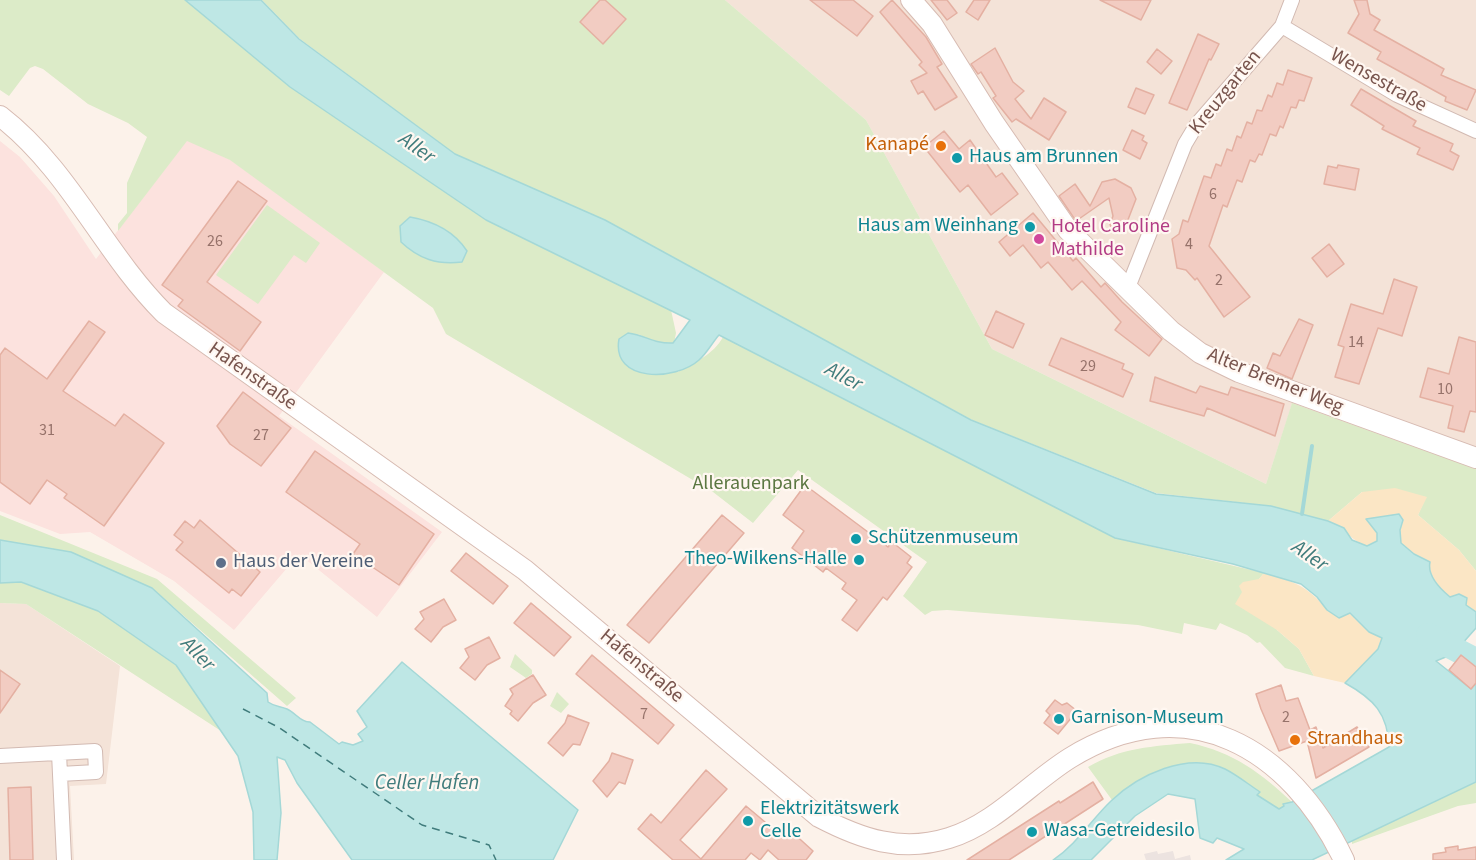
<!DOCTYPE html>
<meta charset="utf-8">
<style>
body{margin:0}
canvas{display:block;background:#fcf2ea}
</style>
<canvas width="1476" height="860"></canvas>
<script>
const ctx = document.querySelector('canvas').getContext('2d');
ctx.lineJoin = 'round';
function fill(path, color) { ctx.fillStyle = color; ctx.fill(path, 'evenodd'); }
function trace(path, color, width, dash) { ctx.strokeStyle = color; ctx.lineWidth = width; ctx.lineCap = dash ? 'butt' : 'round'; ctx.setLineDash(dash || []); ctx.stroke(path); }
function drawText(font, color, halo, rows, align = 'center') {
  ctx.font = font + ' "Source Sans 3",sans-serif'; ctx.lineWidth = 4.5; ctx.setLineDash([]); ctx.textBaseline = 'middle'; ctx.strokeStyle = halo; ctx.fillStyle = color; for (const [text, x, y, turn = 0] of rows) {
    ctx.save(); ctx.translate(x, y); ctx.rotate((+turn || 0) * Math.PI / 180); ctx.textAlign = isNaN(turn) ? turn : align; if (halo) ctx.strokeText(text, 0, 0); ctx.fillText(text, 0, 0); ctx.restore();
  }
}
fill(new Path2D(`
 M725,0H1476V469L1292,404L1266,484L992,349L866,120Z
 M0,603L26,604L120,666L106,784L70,786L74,860H0Z`), '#f4e3d8');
fill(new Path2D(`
 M187,140L231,160L384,272L279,416L442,532L377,617L299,554L234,630L174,581L90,532L60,534L0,511V141L20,157L54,196L96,259Z`), '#fce2de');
fill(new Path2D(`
 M1157,851L1158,854L1173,851L1175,859L1190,855L1191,860H1146L1144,854Z`), '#ece3e0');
fill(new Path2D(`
 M0,0H185L290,87L486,220L671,310L676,333L674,343L658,344L638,334L678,372C694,363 714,354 723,337L1115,538L1264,573L1259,579L1277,630L1299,649L1314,676L1285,668L1260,642L1257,643L1247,635L1220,623L1216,630L1184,623L1182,634L1138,625L947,610L932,611L925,615L903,596L927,562L798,470L753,523L713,492L446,334L433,308L230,160L187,141L118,231V224L127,213V183L147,137L128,123L88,104L43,69L35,66L30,68L9,96L0,90Z
 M262,0H725L866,120L992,349L1266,484L1292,403L1476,469V571L1459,550L1418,515L1426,497L1362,492L1328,521L1271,506L1156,493L972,420L605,220L455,154L300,39Z
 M267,205L320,243L306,263L294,255L258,304L216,275Z
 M0,515L157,579L296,698L287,706L152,588L71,552L0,540Z
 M20,582L98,611L176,665L221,731L26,604L0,603V583Z
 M515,654L532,670V674L526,678L510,667Z
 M557,692L569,704L561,713L550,706Z
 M1190,743C1233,752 1261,773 1292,802L1283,804L1284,806L1279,809L1257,795L1259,792L1153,773L1112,800L1088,767C1120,748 1154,746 1190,743Z
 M1476,782V803L1458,806L1352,844V841Z`), '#dcebc8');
fill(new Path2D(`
 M1395,488L1427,497L1418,515L1459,550L1476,571V612L1456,597H1450C1439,588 1427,576 1429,562L1414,554L1401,543L1400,530L1403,520L1399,514L1367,519L1377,533V541L1367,547C1351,540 1344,528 1328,521L1362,492Z
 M1264,573C1294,582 1307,585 1327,610L1349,613L1369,632L1382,638L1379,649L1345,683L1314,676L1299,649L1277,630L1235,604L1242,592L1239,586L1243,582L1259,579Z`), '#fbe6c5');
const water = new Path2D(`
 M185,0H261L299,39L455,154L605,220L971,420L1156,494L1271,506L1328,521L1344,528L1352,540L1367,546L1377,541V533L1366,519L1399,514L1403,520L1400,530L1401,543L1414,554L1430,562C1427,576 1439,588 1450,597L1459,594L1467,598L1466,605L1476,612V628L1453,654L1436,661L1471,689L1476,683V782L1312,860H1226L1244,849L1217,838L1213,843L1200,838L1195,799L1168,794L1135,816L1091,860H1053C1077,844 1091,820 1111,801C1138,775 1188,751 1225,769C1237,775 1248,784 1260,792L1257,795L1279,809L1284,806L1283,804L1292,802L1389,747C1388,714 1374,699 1345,683L1378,649L1382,638L1369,632L1350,613L1339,618L1327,610L1317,597L1301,584L1233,564L1115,538L719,335C712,343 707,353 699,360C676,381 611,383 619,339L628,333C646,335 653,344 673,343L690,320L486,220L290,87Z
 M410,217C433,221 454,231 467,251L462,262C437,265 419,259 401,242L400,226Z
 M0,540L71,552L152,588L267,693L268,702C275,707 280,706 287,709C296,713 300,722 310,722L339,744L342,742L353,745L363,741L358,734L367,727L357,711L402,662L578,810L553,860H352L297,783L285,760L277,757L281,813L277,860H254L253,812L238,756L176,665L98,611L21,582L0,583Z`);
fill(water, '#bee7e5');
trace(water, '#a4d8d7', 1.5);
trace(new Path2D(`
 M1302,514L1312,446`), '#a4d8d7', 4);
trace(new Path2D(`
 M1428,635L1476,660`), '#bee7e5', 24);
trace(new Path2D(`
 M243,709L278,727L422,825L489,845L496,860`), '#407c7c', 1.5, [8, 6]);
const building = new Path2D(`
 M600,0H605L626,19L603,44L580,22Z
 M810,0H853L873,16L857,36Z
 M892,0L926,37L942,64L937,67L957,97L935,110L923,91L918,94L911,81L927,73L919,65L922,62L880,12Z
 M931,0H947L957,13L947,20Z
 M974,0H990L978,20L966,12Z
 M1100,0H1151L1141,20Z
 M1354,0H1367L1370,14L1380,20L1374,30L1444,69L1441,75L1476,90L1467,110L1445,101L1446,97L1377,59L1381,52L1348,33L1359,14Z
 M1198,34L1219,44L1211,60L1209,59L1187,110L1169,103Z
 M995,48L1013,82L1024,91L1015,99L1031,119L1044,98L1066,112L1049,140L1016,119L1012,122L993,98L996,96L981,72L978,74L971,64Z
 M1157,49L1172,61L1161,74L1147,62Z
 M1288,70L1312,78L1304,101L1299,100L1296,108L1291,107L1283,128L1280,126L1276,136L1270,134L1262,155L1259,154L1255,162L1250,160L1242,182L1237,180L1227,207L1223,205L1209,246L1250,297L1224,317L1197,278L1195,280L1186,270L1177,268L1172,239L1179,234L1183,220L1188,222L1204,176L1211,178L1216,164L1221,166L1227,149L1232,151L1237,136L1241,138L1247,122L1252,124L1257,110L1262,111L1268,95L1272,97L1277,83L1283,85Z
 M1136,88L1154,95L1145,114L1128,107Z
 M1361,89L1416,121L1413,126L1453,144L1450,151L1459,156L1453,170L1417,154L1420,148L1382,129L1384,126L1351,105Z
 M1132,130L1144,136L1142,140L1147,143L1140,159L1123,150Z
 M944,131L959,149L970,140L996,177L1002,173L1018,194L991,215L968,185L960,192L924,147Z
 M1338,165L1359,169L1355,190L1324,184L1328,166L1337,168Z
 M1115,179L1131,188L1136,199L1124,230L1118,233L1112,231L1110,224L1113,216L1109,198L1076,221L1059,196L1075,184L1090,206L1102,182Z
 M238,181L267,201L207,282L261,322L240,351L178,306L183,300L162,285Z
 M1033,213L1073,261L1076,258L1101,287L1105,283L1122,302L1162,339L1149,356L1115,330L1121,322L1082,281L1072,290L1048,262L1041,268L1023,245L1010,256L999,242Z
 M1329,244L1344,264L1327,277L1312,258Z
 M1394,279L1417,287L1402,336L1378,328L1359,384L1335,377L1344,347L1338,345L1351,304L1383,314Z
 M996,311L1024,324L1013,348L985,335Z
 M1299,319L1313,325L1292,379L1267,368L1273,353L1280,356Z
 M89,321L105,332L63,391L115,426L124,414L164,443L104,526L64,498L67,494L47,480L30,504L0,482V355L5,348L47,379Z
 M1459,337L1476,342V412L1470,411L1464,432L1448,428L1453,406L1420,397L1428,368L1449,374Z
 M1061,338L1124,364L1122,369L1133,374L1123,397L1049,365Z
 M1155,377L1196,393L1200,386L1228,395L1231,387L1284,404L1275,436L1207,408L1204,416L1150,401Z
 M243,392L291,428L261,466L230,444L217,426Z
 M315,451L434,534L399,585L353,554L360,544L286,492Z
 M805,485L888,547L892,542L911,557L907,563L912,567L887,600L883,597L857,631L842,620L857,600L842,589L846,583L826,568L823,572L792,548L804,531L783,515Z
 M722,515L744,533L649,643L627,625Z
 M200,520L260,572L241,596L232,589L229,593L176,550L183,542L174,535L185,521L194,528Z
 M466,553L508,586L493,604L451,571Z
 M444,599L456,620L443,627L431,642L415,629L424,619L420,612Z
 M531,603L571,637L554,656L514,623Z
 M489,637L500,658L487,665L475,680L460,668L469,657L465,649Z
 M592,655L674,725L658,744L576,674Z
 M1461,655L1476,667V683L1471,689L1449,670Z
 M0,670L20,684L0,713Z
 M533,675L546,695L533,703L518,721L510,714L512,711L505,706L513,694L510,689Z
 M1281,685L1286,701L1298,698L1310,730L1316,727L1323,748L1357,727L1369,747L1316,778L1307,741L1279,751L1261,709L1256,694Z
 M1055,700L1062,705L1067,703L1077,711L1058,734L1044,723L1050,715L1046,711Z
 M568,715L589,723L580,745L573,744L563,756L548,743L565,723Z
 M612,753L633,760L625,784L619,782L607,797L593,781L609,761Z
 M706,770L727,789L680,840L701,859L746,806L784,838L791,831L813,851L806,860H779L768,850L760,860L751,853L745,860H673L638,829L651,814L661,823Z
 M1093,782L1103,799L1009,860H967L1059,801L1060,803Z
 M31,787L33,860H10L8,788Z
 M1458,846V850L1476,847V860H1433V854L1446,852L1445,848Z`);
fill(building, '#f2ccc2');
trace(building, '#e4b0a2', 1.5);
const street = new Path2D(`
 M1282,26L1397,95L1476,131
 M1127,290L1185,144L1197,124L1282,26L1292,0
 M59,753L64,860
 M0,756L95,751L96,772L60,774`);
const secondary = new Path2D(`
 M911,0L932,24L994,123L1068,230L1171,331L1200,353L1239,372L1476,458
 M0,116C70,170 103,252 164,313L525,570L819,817C861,839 901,853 949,838C995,824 1030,783 1070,758C1187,686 1290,748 1344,860`);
trace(street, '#d2bab2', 16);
trace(secondary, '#d7bbb2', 22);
trace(street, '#fff', 14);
trace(secondary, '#fff', 20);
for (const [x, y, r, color] of [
 [941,146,6,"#e8710a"],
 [957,158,6,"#0f9aa8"],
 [1030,227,6,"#0f9aa8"],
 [1039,239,6,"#d1479c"],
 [856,539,6,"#0f9aa8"],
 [859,560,6,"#0f9aa8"],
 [221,563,6,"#5c6f8a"],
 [1059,719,6,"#0f9aa8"],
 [1295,740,6,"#e8710a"],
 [748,821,6,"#0f9aa8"],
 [1032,832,6,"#0f9aa8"]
]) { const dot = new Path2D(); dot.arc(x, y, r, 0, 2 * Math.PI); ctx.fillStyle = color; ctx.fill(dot); trace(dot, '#fff7f1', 2); }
drawText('16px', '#96726a', null, [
 ["6",1213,195],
 ["26",215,242],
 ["4",1189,245],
 ["2",1219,281],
 ["14",1356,343],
 ["29",1088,367],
 ["10",1445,390],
 ["31",47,431],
 ["27",261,436],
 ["7",644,715],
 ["2",1286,718]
]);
drawText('20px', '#78544d', '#fff7f1', [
 ["Wensestraße",1378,81,30],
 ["Kreuzgarten",1226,93,-51],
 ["Hafenstraße",252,377,35],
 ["Alter Bremer Weg",1275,382,22],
 ["Hafenstraße",641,667,40]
]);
drawText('20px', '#c56008', '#fff7f1', [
 ["Kanapé",929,146],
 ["Strandhaus",1307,740,"left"]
], 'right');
drawText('20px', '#0d838f', '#fff7f1', [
 ["Haus am Brunnen",969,158],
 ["Haus am Weinhang",1018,227,"right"],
 ["Schützenmuseum",868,539],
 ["Theo-Wilkens-Halle",847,560,"right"],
 ["Garnison-Museum",1071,719],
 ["Elektrizitätswerk",760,810],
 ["Celle",760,833],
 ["Wasa-Getreidesilo",1044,832]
], 'left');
drawText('20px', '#b23c85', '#fff7f1', [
 ["Hotel Caroline",1051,228],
 ["Mathilde",1051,251]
], 'left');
drawText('20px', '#5b7741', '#fff7f1', [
 ["Allerauenpark",751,485]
]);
drawText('20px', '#4e5e75', '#fff7f1', [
 ["Haus der Vereine",233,563]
], 'left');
drawText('italic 21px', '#407c7c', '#fff7f1', [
 ["Aller",416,149,35],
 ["Aller",843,378,28],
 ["Aller",1309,557,35],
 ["Aller",197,655,46],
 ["Celler Hafen",427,784]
]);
</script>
